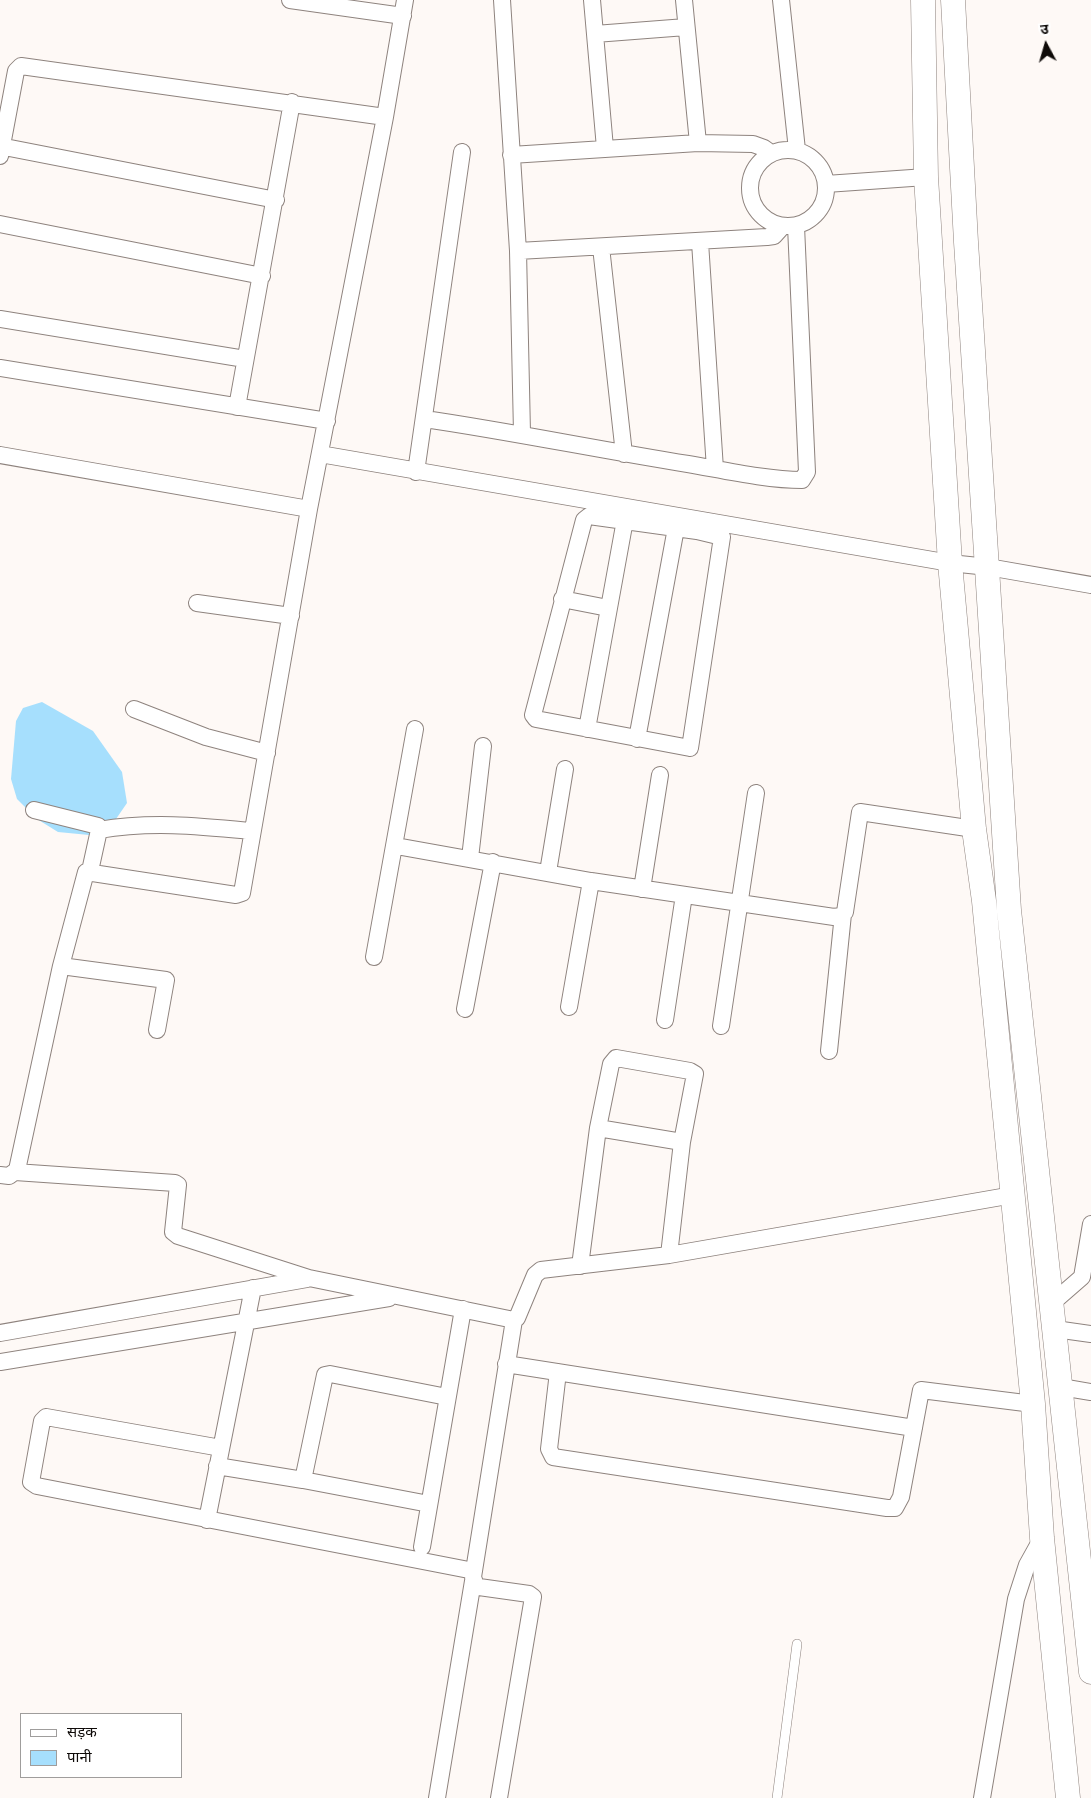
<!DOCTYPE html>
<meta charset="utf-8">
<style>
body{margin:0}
#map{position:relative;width:1091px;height:1798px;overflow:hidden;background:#fef9f6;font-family:Karla,"Noto Sans Devanagari",sans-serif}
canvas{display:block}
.legend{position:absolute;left:20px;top:1713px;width:162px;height:65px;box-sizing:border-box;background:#fff;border:1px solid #9f9d9c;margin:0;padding:6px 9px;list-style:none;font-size:15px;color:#0e0a08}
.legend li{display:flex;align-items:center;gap:10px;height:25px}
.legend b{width:25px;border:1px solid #9f9d9c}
.north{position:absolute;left:1021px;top:20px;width:50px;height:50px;-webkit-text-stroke:4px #fff;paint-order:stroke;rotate:354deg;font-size:14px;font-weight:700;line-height:20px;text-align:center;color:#0e0a08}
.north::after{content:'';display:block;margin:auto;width:18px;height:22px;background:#0e0a08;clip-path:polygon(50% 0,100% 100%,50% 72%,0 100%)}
</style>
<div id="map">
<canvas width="1091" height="1798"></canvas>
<ul class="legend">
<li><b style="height:6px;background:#fff"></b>सड़क</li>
<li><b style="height:14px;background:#a6dffd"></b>पानी</li>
</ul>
<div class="north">उ</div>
</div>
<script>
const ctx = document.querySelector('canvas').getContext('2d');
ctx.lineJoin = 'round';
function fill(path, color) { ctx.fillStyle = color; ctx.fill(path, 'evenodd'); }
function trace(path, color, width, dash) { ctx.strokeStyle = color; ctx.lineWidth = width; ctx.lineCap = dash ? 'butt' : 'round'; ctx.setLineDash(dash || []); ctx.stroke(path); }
fill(new Path2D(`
 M42,702L93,731L122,772L127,803L116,819L89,835L58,832L37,819L17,799L11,779L16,721L23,708Z`), '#a6dffd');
const lane = new Path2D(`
 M777,1798L797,1644`);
const street = new Path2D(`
 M290,0L403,16
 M502,0L518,251L522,433
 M592,0L605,148
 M684,0L698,143
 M781,0L797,150
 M595,34L686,27
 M0,146L276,200
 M750 188a38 38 0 1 1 76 0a38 38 0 1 1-76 0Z
 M511,155L698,143L753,144L764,148L771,153
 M0,156L16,71L21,66L385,117
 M826,184L926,177
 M0,224L262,276
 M700,242L715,469
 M601,247L624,454
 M518,251L767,237L774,236L783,226
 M0,319L245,359
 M0,368L327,421
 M237,407L292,102
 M425,419C513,432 600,450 688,464C723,470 767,480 802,480L807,472L796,226
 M320,454L950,563L988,567L1091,585
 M0,455L309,509
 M416,472L462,152
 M589,516L697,531L722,537L690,748L536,719L533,715L584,520Z
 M562,599L608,608
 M197,603L291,616
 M134,709L206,737L267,753
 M587,729L625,520
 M637,739L676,528
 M34,810L98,826L99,830L90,871
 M99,830C151,821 199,826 251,831
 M396,846L591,881L834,917L841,916L845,912L860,812L974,829
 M470,858L483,746
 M548,872L565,769
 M642,889L660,775
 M374,957L415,729
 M61,966L166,980L157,1030
 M569,1007L591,881
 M465,1009L493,862
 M665,1020L684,895
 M721,1026L756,793
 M829,1051L843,914
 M598,1128L682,1142
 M15,1172L175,1183L178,1185L173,1232L178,1236L309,1278L514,1320L517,1318L535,1275L541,1270L669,1255L1013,1195
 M0,1175L9,1176L17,1170L61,966L86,872L236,895L242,893L309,509L385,117L405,0
 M580,1266L598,1128L611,1064L616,1058L690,1071L695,1074L682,1142L669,1255
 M1051,1304L1082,1277L1091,1224
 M1055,1329L1091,1334
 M0,1333L307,1279
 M0,1362L389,1298
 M506,1364L914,1428
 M558,1372L549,1449L553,1457L887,1508H895L901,1497L921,1390L1033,1404
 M1061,1387L1091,1392
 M221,1448L46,1417L42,1421L31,1482L37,1486L474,1571
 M217,1466L303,1480L429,1504
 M303,1480L325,1375L330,1374L447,1397
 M207,1520L253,1288
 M422,1547L463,1309
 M437,1798L473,1581
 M499,1798L533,1597L529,1594L479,1587L476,1586L473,1577L514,1320
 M982,1798L1016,1599L1027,1565L1042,1538`);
const secondary = new Path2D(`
 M923,0L926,177L950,563L974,829L984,901L1033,1404L1042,1538L1068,1798
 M953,0L966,242L1009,910L1091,1672`);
trace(lane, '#8e837e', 10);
trace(street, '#8e837e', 18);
trace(secondary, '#8e837e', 25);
trace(lane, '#fff', 9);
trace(street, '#fff', 16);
trace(secondary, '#fff', 24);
</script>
